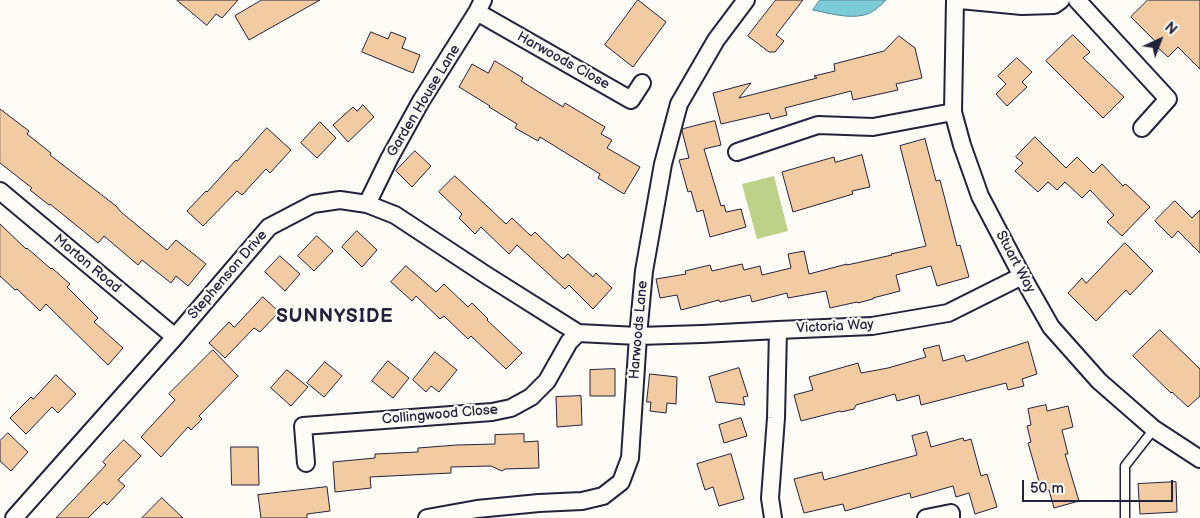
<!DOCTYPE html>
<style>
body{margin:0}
#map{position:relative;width:1200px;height:518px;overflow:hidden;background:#fdfcf7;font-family:"Balsamiq Sans",sans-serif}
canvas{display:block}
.north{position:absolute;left:1135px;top:15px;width:50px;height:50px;-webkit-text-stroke:4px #fdfcf7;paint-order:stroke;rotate:43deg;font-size:14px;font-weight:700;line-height:20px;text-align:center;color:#22223b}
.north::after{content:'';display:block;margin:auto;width:18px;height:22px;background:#22223b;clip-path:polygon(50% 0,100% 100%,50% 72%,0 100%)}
.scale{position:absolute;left:1022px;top:480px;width:151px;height:22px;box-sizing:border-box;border:2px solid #22223b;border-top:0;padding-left:6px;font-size:15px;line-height:18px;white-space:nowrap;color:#22223b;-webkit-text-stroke:4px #fdfcf7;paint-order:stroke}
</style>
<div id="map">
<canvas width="1200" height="518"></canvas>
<div class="north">N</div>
<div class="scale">50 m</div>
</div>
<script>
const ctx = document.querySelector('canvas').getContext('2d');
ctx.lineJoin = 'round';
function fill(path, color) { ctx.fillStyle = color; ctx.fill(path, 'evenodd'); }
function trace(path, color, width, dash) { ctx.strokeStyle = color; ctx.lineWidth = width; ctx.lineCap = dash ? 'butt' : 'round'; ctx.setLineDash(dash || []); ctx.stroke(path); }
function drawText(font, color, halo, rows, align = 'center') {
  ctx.font = font + ' "Balsamiq Sans",sans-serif'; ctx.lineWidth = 4.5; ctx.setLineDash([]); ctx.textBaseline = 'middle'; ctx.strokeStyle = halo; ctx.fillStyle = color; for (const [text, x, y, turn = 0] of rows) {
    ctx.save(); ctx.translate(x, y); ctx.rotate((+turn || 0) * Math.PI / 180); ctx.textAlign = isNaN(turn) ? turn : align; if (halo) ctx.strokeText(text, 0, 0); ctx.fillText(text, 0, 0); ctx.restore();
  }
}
fill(new Path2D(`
 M774,176L788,231L757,239L742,184Z`), '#bdd288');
const water = new Path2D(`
 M820,0H886C880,6 873,13 864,15C847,19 829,13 813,10Z`);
fill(water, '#7cccd7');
trace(water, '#588899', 1);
const building = new Path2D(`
 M177,0H238L222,18L216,14L207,25Z
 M262,0H320L249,40L235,16Z
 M638,0L666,22L633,67L605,45Z
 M776,0H803L776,35L784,41L775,52H769L748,36Z
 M1148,0H1200V69L1178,47L1168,57L1156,46L1158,44L1131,17Z
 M371,32L388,39L391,32L406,38L402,48L420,55L413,73L362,52Z
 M1073,35L1090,52L1083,58L1124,97L1103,118L1046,61Z
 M899,36L915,48L922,78L896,84L898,90L853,100L851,91L785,108L787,115L771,119L769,113L721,124L713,93L751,83L739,98L817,78L814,76L835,71L834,64L884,51Z
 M1017,58L1032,72L1022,82L1027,87L1007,106L996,94L1006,84L998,76Z
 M495,61L523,78L521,81L563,107L565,103L605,127L601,134L612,140L607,148L640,167L624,194L598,178L600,174L540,137L538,141L515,128L517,124L489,107L490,106L459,87L472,64L488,73Z
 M363,105L374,117L348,142L333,125L353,107L357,111Z
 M0,109L29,131L27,134L51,153L50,155L116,206L121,212L167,250L176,240L206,264L188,286L176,276L171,283L142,260L138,265L104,236L98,243L50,204L49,205L30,190L32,188L0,163Z
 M715,121L721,145L704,149L721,206L724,205L726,212L741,209L746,227L710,237L703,210L697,212L691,191L688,192L679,160L689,158L682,131L683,129Z
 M320,122L336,138L317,158L301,143Z
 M267,128L291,150L270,173L266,169L242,195L237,191L203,226L187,211L206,191L207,192L236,160L237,161Z
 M1035,137L1066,168L1077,157L1093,173L1102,164L1123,186L1125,184L1127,185L1150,207L1122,236L1107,222L1114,215L1090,190L1082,198L1065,182L1057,190L1048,182L1038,192L1015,171L1023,163L1016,157Z
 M925,139L936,181L940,180L957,246L960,245L969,277L937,286L931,266L896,275L900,291L873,298V299L858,303L857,302L830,308L826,291L788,298L787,293L752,302L750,295L720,302L719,300L681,310L677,295L660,298L656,279L686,274L685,271L710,265L712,271L742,264L744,270L760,266L762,275L791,268L788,254L804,251L809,274L847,264V265L892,255L891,254L926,246L900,146Z
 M415,151L431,166L412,187L396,171Z
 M862,155L870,187L852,191L853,194L793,212L782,172L834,157L835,162Z
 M455,176L506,224L512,218L531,236L535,232L563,259L568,254L593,277L596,273L612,288L593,309L569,285L565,289L517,245L509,254L481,227L475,234L459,218L462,214L439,192Z
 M1175,201L1192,218L1200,210V253L1178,231L1172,238L1155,221Z
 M0,224L26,249L27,248L51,269L52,268L70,284L67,287L98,318L94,322L123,348L108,365L46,304L40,311L17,289L15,290L0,276Z
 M357,231L377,250L362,267L342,247Z
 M317,236L333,251L314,271L298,256Z
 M1125,243L1153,271L1130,295L1126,290L1096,321L1068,293L1082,278L1086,283Z
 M280,256L300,274L285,291L265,272Z
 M406,266L436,292L444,284L468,307L472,303L488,319L487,320L522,353L506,369L471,336L468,339L444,316L440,319L416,296L412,301L391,282Z
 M263,297L279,312L260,332L254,328L225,358L209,343L229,322L234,327Z
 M1160,330L1200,369V396L1188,407L1172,392L1171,393L1133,356Z
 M1028,342L1037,374L1022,379L1024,386L1008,390L1006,383L921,405L919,395L897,401L895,394L856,405L854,409L841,412L840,411L801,421L794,395L813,390L809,377L858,363L861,373L888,368L926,357L923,349L939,345L943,361L964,355L966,361Z
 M213,350L238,376L199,416L202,419L191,430L188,427L161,457L141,437L175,400L169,394Z
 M435,352L457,370L439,392L431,386L426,392L413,380Z
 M388,361L409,378L393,398L372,381Z
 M325,362L342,376L324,397L307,383Z
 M739,368L748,396L743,397L745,405L716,402L709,377Z
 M615,369V396H590V370Z
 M287,370L308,387L291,406L271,388Z
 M650,374L677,377L676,404L667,403L666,413L650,411L651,402H647Z
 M56,375L76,394L58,413L52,407L26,434L10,418L31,397L33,399Z
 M581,396L582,425L557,427L556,397Z
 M1046,405L1047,411L1068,406L1073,427L1062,430L1068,454H1065L1079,501L1054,508L1049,490L1042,492L1028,443L1031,442L1027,426L1031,425L1028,409Z
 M741,418L747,436L724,443L719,425Z
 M927,432L931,447L963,438L964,441L971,439L981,476L987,474L997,507L975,514L969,493L956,497L953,486L911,498L910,493L845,511L843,504L804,513L794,479L822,472L824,480L917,455L912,436Z
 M8,433L28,452L11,471L0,461V441Z
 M524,434V442L538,441L539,468L505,469L502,471L491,466L451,467V473L370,477L371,488L335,492L333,462L375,458V454L418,452V448L457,445L495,444V435Z
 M124,440L141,456L118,480L125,486L107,505L104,502L88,518H56L106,465L103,462Z
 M231,447H258L259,485H232Z
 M731,454L744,499L719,506L713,487L705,490L697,464Z
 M1176,482L1177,512L1140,514L1138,484Z
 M327,487L330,511L307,514V518H261L258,495Z
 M162,498L183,518H142Z`);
fill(building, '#f2cba2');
trace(building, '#22223b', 1);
const service = new Path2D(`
 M1125,518V466L1154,429`);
const minor = new Path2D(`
 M955,0L953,112L962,145L980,196L1022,276L1051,327L1099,381L1154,429L1200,459
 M960,0L1022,6L1054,5L1061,0
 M1077,0L1168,99L1142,128
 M477,12L631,100L642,83
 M737,152L818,125L873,127L953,112
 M0,191L175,337
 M367,204L389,159L421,101L477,12L483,0
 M306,463L303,426L492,412L511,408L531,397L547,381L569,342L578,333
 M14,518L175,337L269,227L313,204L340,200L367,204L395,215L486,275L578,333L638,336L702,334L778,330L872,326L948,313L1022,276
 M427,518L477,509L539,503L582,501L603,496L621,482L630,458L638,336L644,271L663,164L679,104L716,40L746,0
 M773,518L770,498L776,418L778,330
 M926,518L951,513V518`);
trace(service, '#22223b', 11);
trace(minor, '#22223b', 20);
trace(service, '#fdfcf7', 8);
trace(minor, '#fdfcf7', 16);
drawText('14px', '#22223b', '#fdfcf7', [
 ["Harwoods Close",563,61,29],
 ["Garden House Lane",424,101,-59],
 ["Stuart Way",1015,262,62],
 ["Morton Road",87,264,40],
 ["Stephenson Drive",228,275,-49],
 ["Victoria Way",835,327,-3],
 ["Harwoods Lane",639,330,-85],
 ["Collingwood Close",440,415,-5]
]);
ctx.letterSpacing = '1px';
drawText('bold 19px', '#22223b', '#fdfcf7', [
 ["SUNNYSIDE",335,317]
]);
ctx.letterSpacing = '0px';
</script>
